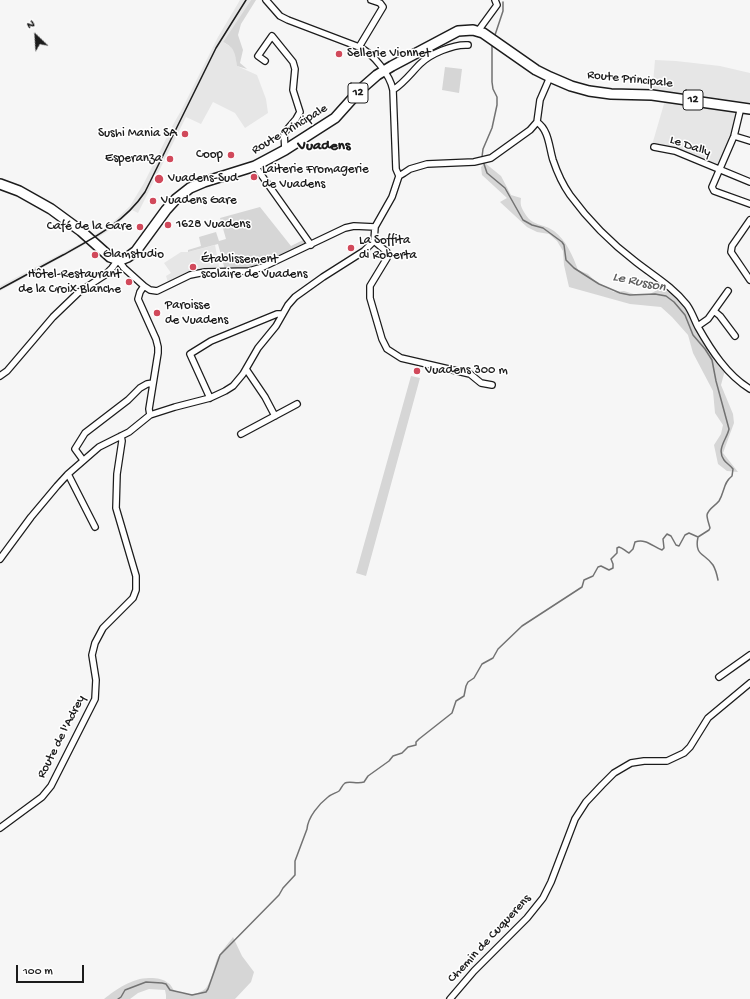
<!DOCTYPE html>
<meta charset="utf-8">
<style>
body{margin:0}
#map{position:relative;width:750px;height:999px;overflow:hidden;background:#f6f6f6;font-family:"Gochi Hand",sans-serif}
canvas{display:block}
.north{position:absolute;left:16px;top:16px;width:40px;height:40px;-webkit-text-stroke:3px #fff;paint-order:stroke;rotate:335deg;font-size:11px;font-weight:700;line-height:16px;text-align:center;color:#1c1c1c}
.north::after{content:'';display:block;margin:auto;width:14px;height:18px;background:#1c1c1c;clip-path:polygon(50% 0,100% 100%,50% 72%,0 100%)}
.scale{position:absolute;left:16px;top:965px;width:68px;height:18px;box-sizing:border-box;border:2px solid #1c1c1c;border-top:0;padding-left:5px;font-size:12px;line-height:14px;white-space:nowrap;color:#1c1c1c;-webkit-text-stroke:3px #fff;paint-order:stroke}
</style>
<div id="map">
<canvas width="750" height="999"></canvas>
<div class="north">N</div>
<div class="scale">100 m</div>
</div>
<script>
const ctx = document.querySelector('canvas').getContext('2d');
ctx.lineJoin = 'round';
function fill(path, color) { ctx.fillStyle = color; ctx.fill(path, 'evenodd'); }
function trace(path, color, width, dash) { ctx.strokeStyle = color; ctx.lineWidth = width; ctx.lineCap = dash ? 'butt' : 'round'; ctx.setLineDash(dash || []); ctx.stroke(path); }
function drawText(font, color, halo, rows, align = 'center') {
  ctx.font = font + ' "Gochi Hand",sans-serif'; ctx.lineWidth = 3; ctx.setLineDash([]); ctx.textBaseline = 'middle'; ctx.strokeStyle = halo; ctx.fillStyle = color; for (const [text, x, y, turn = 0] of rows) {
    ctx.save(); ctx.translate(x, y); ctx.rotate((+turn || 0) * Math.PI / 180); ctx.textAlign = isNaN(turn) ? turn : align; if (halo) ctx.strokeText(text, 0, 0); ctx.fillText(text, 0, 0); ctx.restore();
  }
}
fill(new Path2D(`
 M240,0H251L223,42L231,47L235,52L237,66L257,75L266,99L268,113L245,128L235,113L213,102L201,124L186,117L138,213L132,210L113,228L97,238L0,291V286L85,241L110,225L130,206L144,183L174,123L182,109L218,37Z
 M655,60L676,61L720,66L750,73V109L741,107L734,136L719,169L654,147L652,145L666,97L652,95Z
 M215,245L220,271L190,275L168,282L166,276L171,273L164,263L181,252H188Z`), '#e6e6e6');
fill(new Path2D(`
 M251,0H256L241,24L238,35L243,50L240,63L246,68L247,69L237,66C235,53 235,48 223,42Z
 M445,67L462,69L459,93L442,90Z
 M485,163L501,176L511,195L521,198C520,204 521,207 524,212C532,227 543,223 554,231C566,240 573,256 578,270L588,274L598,284L614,292L624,291L637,295L650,294L659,289L674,293L690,311L725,370L721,385L733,414L734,423L723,453L738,472L727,471L718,464L714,445L721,434L723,425L715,413L713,391L693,353L688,335L672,317L661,307L630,304L569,287L564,265L563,251L557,241L549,234L537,232L527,227L500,202L507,198L482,175L481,167Z
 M260,207L291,246L305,239L308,244L254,268L225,270L218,244L188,252V250L201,246L199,237L216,232L219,241L226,239L220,218Z
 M411,376L420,378L366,576L356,573Z
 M233,937L242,956L254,972L251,982L235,999H166V995L165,990L149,989L138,993L130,999H104C116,989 134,977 151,978C156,978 164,979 168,983C171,984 172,988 174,990C183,996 198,996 206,988C211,982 214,967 217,959C221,951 228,944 233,937Z`), '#d6d6d6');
trace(new Path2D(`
 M495,35L503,11V2
 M482,157L483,149L492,128L497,105V97L493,89L492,82V45
 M483,161L487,173L505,188L523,220L532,225L543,228L562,242L564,245L566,260L574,268L599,284L620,293L630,295L655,294L666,296L674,302L685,315L693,335L705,349L712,360L716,381L729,429C727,439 716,449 724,460C726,463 730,465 733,469L732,476C723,483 725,491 719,501C715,506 708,509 707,515C707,519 709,524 710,528L709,530L698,537C694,556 705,553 713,565C716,570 717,575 718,580
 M118,999L121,997L125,990L146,982L162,983L166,984L170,990L192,995L206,992L208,989L220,955L279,895L283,888L295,875V861L307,829C308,817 319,804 328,797C331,794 336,793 339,791C341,789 342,785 345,783C349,781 358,784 364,782L368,776L389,761L393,756L402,753L408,747L416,745V742L419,739L452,713L456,701L464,696L466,686L468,682L474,678L482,664L493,658L498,649L522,626L582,587L584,580L593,576L598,567L601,566L609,570L613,568V564L611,559L617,553V548L619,547C623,548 625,551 629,553L633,549L635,542C646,538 653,547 662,550L664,548L663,539L667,534L671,536L676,545L679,546L685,535L689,533L698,537`), '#727272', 1.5);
const minor = new Path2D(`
 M266,0L280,16L288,20L359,47C373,53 390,75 393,90L396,169L399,176
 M478,31L497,5L495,0
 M359,47L383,7L380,3L371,0
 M265,61L258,56L272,36L293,62L295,69L293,90L300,112L296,119L284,133L285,150
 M393,90C404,83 411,73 420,64C430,54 453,44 468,45
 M741,107L734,136L712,187L714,191L750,204
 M537,122C549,130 549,147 553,160C557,172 563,185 570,195C589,221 611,243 636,262C654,276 673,287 687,305C692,312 694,319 698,327C711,350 727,375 750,389
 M734,136L750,141
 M654,147L675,151L750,182
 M255,166L311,245
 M750,220L732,246L731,252L750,280
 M374,241L387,252V258L370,286V298L382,339L387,349L401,358L470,374L481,383L492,385
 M144,286L150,290L157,291L190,275L205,272L249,271L263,267L345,228L354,226L375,227
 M714,311L720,316L735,336
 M698,326L708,319L728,291
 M246,369L265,397L275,416
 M0,376L7,371L53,317L79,292L105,275L112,268L118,260L124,268L144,286L140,292L138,299L156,339L158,347V353L149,409L150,415
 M210,398L190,354L211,341L277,314H282
 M241,434L297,404
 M83,460L75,449L85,433L128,400L140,388L147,384L153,383
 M68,474L95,527
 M0,559L31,517L57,486L68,474L99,447L129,432L150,415L175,407L210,398L225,391L233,386L243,374L258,348L276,326L288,305L295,297L323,277L364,251L374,241L375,227L392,197L399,176L404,173L410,169L427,164L474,162L491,158L530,130L537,122L540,100L550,77
 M719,677L750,655
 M0,828L42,797L51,786L95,699L96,680L92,655L95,643L103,628L133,598L136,590V576L116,508L117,474L122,441L121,436
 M450,999L474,971L527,918L543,898L551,882L575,819L586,802L602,785L614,773L631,763L644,761H667L684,753L690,747L708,718L750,683`);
const primary = new Path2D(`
 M0,184L19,191L51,209L81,231L110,257L118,260L123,259L128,257L136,251L166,210L176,199L190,188L204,182L255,166L285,150L335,118L361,89L377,75L392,66L458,31L473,30L483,33L536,70L550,77L571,86L589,91L611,94L652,95L750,109`);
trace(minor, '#1c1c1c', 8);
trace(primary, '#1c1c1c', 12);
trace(minor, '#fff', 5.5);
trace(primary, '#fff', 9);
trace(new Path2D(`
 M0,289C21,278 42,266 63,255C94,238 125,222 145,192L216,48L246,0`), '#1c1c1c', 1.5);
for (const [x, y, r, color] of [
 [339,54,4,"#d1495b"],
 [185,134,4,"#d1495b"],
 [231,155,4,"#d1495b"],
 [170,159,4,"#d1495b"],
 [254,177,4,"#d1495b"],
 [159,179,5,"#d1495b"],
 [153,201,4,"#d1495b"],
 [168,225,4,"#d1495b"],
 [140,227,4,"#d1495b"],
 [351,248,4,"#d1495b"],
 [95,255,4,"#d1495b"],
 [193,267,4,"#d1495b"],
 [129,282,4,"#d1495b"],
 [157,313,4,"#d1495b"],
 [417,371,4,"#d1495b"]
]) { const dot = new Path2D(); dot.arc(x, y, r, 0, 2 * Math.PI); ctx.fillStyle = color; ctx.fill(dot); trace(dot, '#fff', 1.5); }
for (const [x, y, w] of [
 [358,93,20],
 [693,100,20]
]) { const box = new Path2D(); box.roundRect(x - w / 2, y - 10, w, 20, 3); ctx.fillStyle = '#fff'; ctx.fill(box); trace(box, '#1c1c1c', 1); }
drawText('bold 12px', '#1c1c1c', null, [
 ["12",358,93],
 ["12",693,100]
]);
drawText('13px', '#1c1c1c', '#fff', [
 ["Sellerie Vionnet",347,54],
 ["Sushi Mania SA",177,134,"right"],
 ["Coop",223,155,"right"],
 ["Esperanza",162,159,"right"],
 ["Laiterie Fromagerie",262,170],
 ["de Vuadens",262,185],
 ["Vuadens-Sud",168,179],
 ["Vuadens Gare",161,201],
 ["1628 Vuadens",176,225],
 ["Café de la Gare",132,227,"right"],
 ["La Soffita",359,241],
 ["di Roberta",359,256],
 ["Glamstudio",103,255],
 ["Établissement",201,260],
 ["scolaire de Vuadens",201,275],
 ["Hôtel-Restaurant",121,275,"right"],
 ["de la Croix Blanche",121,290,"right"],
 ["Paroisse",165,306],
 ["de Vuadens",165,321],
 ["Vuadens 300 m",425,371]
], 'left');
drawText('13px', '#1c1c1c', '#fff', [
 ["Route Principale",630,80,6],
 ["Route Principale",290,130,-31],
 ["Le Dally",690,147,19],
 ["Route de l'Adrey",62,737,-63],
 ["Chemin de Cuquerens",490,939,-47]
]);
drawText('italic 14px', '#5d5d5d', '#fff', [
 ["Le Russon",639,283,12]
]);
drawText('bold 15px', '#1c1c1c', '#fff', [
 ["Vuadens",324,147]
]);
</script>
